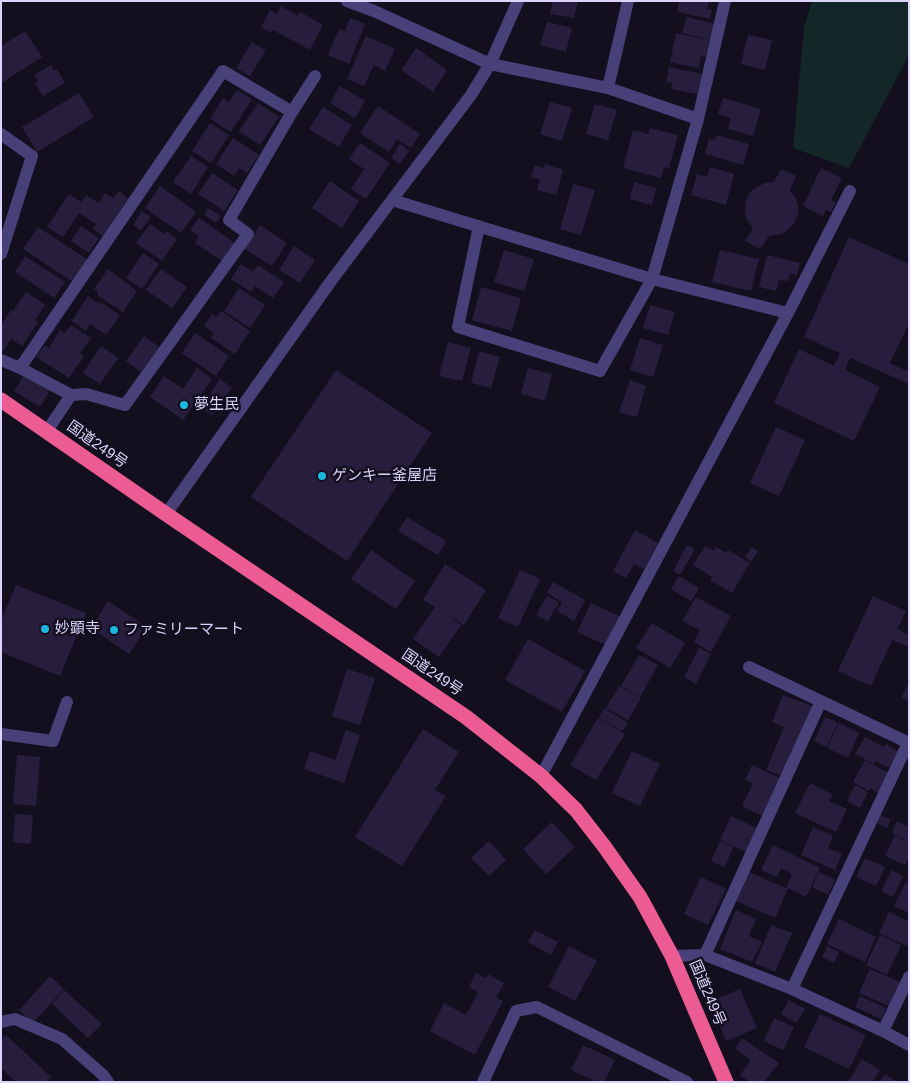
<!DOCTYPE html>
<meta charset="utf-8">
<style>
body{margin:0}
#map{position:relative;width:910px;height:1083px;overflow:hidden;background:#140f1f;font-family:Helvetica,sans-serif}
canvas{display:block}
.frame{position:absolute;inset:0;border:2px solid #dbd3fa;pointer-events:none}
</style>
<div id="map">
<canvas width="910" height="1083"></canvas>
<div class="frame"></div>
</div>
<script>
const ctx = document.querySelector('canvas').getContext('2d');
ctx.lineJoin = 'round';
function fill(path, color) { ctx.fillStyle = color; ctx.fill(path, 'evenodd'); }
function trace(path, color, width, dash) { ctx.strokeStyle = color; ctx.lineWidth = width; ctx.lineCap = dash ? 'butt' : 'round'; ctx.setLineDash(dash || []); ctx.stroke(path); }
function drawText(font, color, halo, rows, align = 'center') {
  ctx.font = font + ' Helvetica,"Noto Sans JP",sans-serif'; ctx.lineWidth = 5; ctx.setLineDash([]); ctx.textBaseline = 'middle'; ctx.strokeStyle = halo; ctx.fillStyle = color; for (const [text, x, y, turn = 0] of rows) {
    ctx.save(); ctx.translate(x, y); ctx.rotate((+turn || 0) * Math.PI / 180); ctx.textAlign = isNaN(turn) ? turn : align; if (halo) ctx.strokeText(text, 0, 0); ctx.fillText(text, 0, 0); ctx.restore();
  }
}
fill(new Path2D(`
 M812,1H909V55L849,168L793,148L804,27Z`), '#132728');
fill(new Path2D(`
 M553,1H578L574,18L550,14Z
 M682,1H709L707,9L712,10L710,19L677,12L679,3Z
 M281,6L298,16L300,12L323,25L310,50L273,30L271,33L261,27L270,10L277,14Z
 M687,17L715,24L711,40L682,33Z
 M350,18L365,24L349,64L328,55L339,29L345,31Z
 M547,22L572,28L566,52L540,45Z
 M25,31L42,57L1,83V46Z
 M676,33L709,40L706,57L701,56L699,68L670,62Z
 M748,35L772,40L765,70L741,64Z
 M366,36L395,49L385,71L374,65L364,86L347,79Z
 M252,42L266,50L250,76L236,68Z
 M416,48L447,70L433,92L401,70Z
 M51,65L54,71L57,69L65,83L43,96L35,83L38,81L34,75Z
 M669,67L702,74L697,94L671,89L673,83L666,82Z
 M340,86L365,101L355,118L330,103Z
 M237,90L252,99L231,132L210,119L223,98L229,102Z
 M79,93L94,117L37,152L22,127Z
 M723,98L761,109L753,136L728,129L731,118L718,114Z
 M550,102L572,108L562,141L540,134Z
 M258,103L279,117L260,145L239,131Z
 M595,104L617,110L608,140L586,134Z
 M378,106L420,134L411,148L397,139L389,152L360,133Z
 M323,107L352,125L339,147L309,129Z
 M210,123L229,135L211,163L192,151Z
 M650,128L678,135L669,168L664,167L661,178L623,168L633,130L648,134Z
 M716,135L749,144L743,165L705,154L709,139L715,140Z
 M233,138L259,155L247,173L239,168L234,176L216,164Z
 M360,143L390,163L366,199L351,189L364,169L349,159Z
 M400,144L409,151L400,164L391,158Z
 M191,156L208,167L191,194L173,182Z
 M545,164L563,170L556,195L537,190L540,180L531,177L535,165L544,168Z
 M710,167L734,174L726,205L691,195L697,174L707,177Z
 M821,168L842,178L831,200L836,202L831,212L826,210L823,216L803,206Z
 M781,169L796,176L790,190L795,197L798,205V214L795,222L789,229L782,234L769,236L760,249L745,241L753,229L746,218L745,209L746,200L750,192L757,187L765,183L774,182Z
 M212,173L238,190L224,211L198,194Z
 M330,181L359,201L342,228L312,208Z
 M634,182L656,188L652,205L630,199Z
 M573,184L595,190L581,235L560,229Z
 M160,186L196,212L181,233L145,208Z
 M119,191L128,198L103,236L93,229L96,224L79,213L63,237L47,227L69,194L81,202L86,195L99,203L105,193L113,198Z
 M208,208L221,216L216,223L204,215Z
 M142,211L151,217L141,231L133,225Z
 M199,218L235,243L222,261L195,243L199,236L190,230Z
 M150,224L164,234L166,231L177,239L162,261L136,243Z
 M260,225L287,243L272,266L245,249Z
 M81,226L99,238L89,253L71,241Z
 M38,227L88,260L73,282L23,249Z
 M849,237L909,264V323L890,363L909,372V384L850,358L845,370L880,387L854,441L774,403L799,349L834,366L840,353L804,337Z
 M294,246L315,260L300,283L279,270Z
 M504,250L534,259L524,291L494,282Z
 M720,250L759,259L751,291L712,282Z
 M143,253L159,264L142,289L126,278Z
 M767,255L800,263L797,275L790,273L788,281L779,280L776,291L759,287Z
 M25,256L65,282L54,298L15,272Z
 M241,264L253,272L258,265L284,282L273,298L255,286L251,292L231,279Z
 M108,269L137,291L123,312L97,295L98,292L94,289Z
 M161,269L187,287L172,308L146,290Z
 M481,287L521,298L512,331L472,320Z
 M239,288L265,305L250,328L224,311Z
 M26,292L45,305L35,320L38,322L22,346L11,339L1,354V325L11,310L13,311Z
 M88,296L99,304L100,302L120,315L106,335L90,324L86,331L72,321Z
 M650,305L675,312L668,335L643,328Z
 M221,311L250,331L235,354L211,338L214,333L204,326L212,314L217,317Z
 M71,325L91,338L80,354L84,356L69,378L36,357L45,345L49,348L60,330L65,333Z
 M195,333L229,356L216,376L182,353Z
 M144,336L159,347L141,372L126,361Z
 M640,338L663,345L653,377L630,370Z
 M448,342L471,348L462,381L439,376Z
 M101,346L118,358L100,384L83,373Z
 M479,351L500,357L491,388L471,383Z
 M197,368L212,379L183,420L150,397L164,376L183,389Z
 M528,368L552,374L545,401L521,394Z
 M336,370L432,433L347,561L251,497Z
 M24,376L50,390L40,407L14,391Z
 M220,379L232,388L212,416L201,407Z
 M630,380L646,386L637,417L619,412Z
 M776,427L805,440L779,496L750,483Z
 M407,517L446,541L438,555L398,531Z
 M635,530L658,543L644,569L634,564L626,578L613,571Z
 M687,545L695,549L680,575L673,571Z
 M705,546L714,551L716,547L726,553L728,550L750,563L732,593L710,580L712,577L693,565Z
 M752,547L758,551L751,562L745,557Z
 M371,550L415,581L396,609L351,579Z
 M445,564L486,590L464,625L447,615L461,625L439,657L413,639L435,607L423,600Z
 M520,570L540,579L518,627L498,618Z
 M679,576L699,588L691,601L671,589Z
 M553,582L585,600L574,621L557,611L562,602L547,593Z
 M16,585L86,613L60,676L1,652V620Z
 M547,596L559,602L548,621L536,615Z
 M873,596L906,611L897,629L909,635V647L892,640L871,686L838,671Z
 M696,597L731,616L711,652L694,642L700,630L682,621Z
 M108,601L147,627L129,654L91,628Z
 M591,603L621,617L608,646L577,632Z
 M652,623L685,643L670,668L636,648Z
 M528,639L585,671L562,712L505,680Z
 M699,648L711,654L696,684L684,677Z
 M639,655L658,665L640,697L621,686Z
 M347,669L375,678L360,725L332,716Z
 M909,682V701L901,698Z
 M619,686L641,698L628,720L606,708Z
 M783,695L812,706L784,776L766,770L784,727L772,722Z
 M604,708L628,723L622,731L599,718Z
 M825,717L838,723L826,747L814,741Z
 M598,718L625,734L596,780L570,765Z
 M839,723L859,733L848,758L827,748Z
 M423,729L459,752L435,790L446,796L402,866L355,837Z
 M346,730L360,735L344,783L304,769L310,751L335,760Z
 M865,737L884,747L886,744L898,751L889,768L876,761L874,764L855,754Z
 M632,751L660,764L640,806L612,793Z
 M17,755L40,757L36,806L13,804Z
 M865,760L889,773L878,793L870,788L869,791L853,782Z
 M752,765L782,779L764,817L742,806L753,783L745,780Z
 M810,783L833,795L829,801L847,809L836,832L795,813Z
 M855,785L868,792L860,808L847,801Z
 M15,814L33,815L31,844L13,842Z
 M880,815L891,819L887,828L877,823Z
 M731,816L759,829L748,853L720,840Z
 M897,821L909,827V841L892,833Z
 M552,822L575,847L546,874L523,849Z
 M813,827L833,836L828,848L842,854L835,870L801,855Z
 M895,835L909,842V858L905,865L885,856Z
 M489,841L506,860L489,876L471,858Z
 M720,841L733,847L725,867L711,861Z
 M773,845L820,868L806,897L788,888L775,918L736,901L749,872L786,888L792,874L781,868L777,877L761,870Z
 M865,858L885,867L876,886L856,877Z
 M892,870L903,876L893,897L881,891Z
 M819,872L835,880L828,895L812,887Z
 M701,877L726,889L708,925L684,914Z
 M906,882L909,883V913L894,906Z
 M736,910L756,919L745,945L749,936L762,942L752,962L720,949Z
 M889,912L909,922V947L879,933Z
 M839,919L876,937L865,962L827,944Z
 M771,925L792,933L775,972L755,963Z
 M535,930L558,942L551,955L528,942Z
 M880,935L901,945L887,975L866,965Z
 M569,946L597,961L575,1001L548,987Z
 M827,946L839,952L834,963L822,957Z
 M870,969L900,982L889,1006L859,993Z
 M476,973L486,978L488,974L504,983L496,998L503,1001L475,1055L430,1031L444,1003L466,1015L478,992L469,987Z
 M50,976L64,989L33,1023L19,1010Z
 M740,989L757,1028L726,1041L709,1002Z
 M64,990L102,1024L88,1038L52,1004Z
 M860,996L886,1008L881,1019L855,1007Z
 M789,1000L805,1009L796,1023L781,1014Z
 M820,1014L866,1035L849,1069L804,1047Z
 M774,1018L794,1027L783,1050L764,1041Z
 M6,1035L51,1077L46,1082H16L1,1068V1040Z
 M742,1038L779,1063L764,1082H750L740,1075L751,1060L735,1049Z
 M583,1045L615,1060L604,1082H597L571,1070Z
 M862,1059L880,1070L873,1082H848Z
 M885,1074L897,1082H880Z`), '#271e3e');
trace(new Path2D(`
 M347,1L374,11L490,64L608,88L698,119
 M223,71L292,112L229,220L248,234L125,405L86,394L71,395L20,368Z
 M608,88L628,1
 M292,112L315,76
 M1,134L32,156L1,254
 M392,200L652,279L788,313
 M479,226L458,327L600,371L652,279L698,119L725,1
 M1,360L20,368
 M47,431L71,395
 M166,514L331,281L471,95L490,64L518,1
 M749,667L909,743
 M1,734L53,741L67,702
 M541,776L788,313L850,191
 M705,955L821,701
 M672,956L705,955L792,989L883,1031L909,977
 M792,989L908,743
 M1,1022L15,1019L62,1039L103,1075L108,1082
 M883,1031L909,1045
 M483,1082L516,1011L537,1007L687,1082`), '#474079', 12);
trace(new Path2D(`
 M1,400L166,514L466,717L541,776L576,810L604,846L640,897L672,956L726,1082`), '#ec5c92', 15);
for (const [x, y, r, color] of [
 [184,405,5,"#1ab7de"],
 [322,476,5,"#1ab7de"],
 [45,629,5,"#1ab7de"],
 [114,630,5,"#1ab7de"]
]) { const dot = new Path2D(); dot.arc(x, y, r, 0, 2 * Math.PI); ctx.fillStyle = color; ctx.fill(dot); trace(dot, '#140f1f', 2); }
drawText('15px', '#dbd3fa', '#140f1f', [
 ["夢生民",194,405],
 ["ゲンキー釜屋店",332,476],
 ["妙顕寺",55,629],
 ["ファミリーマート",124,630]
], 'left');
drawText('15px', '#dbd3fa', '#140f1f', [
 ["国道249号",97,445,35],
 ["国道249号",432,673,34],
 ["国道249号",707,993,67]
]);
</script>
